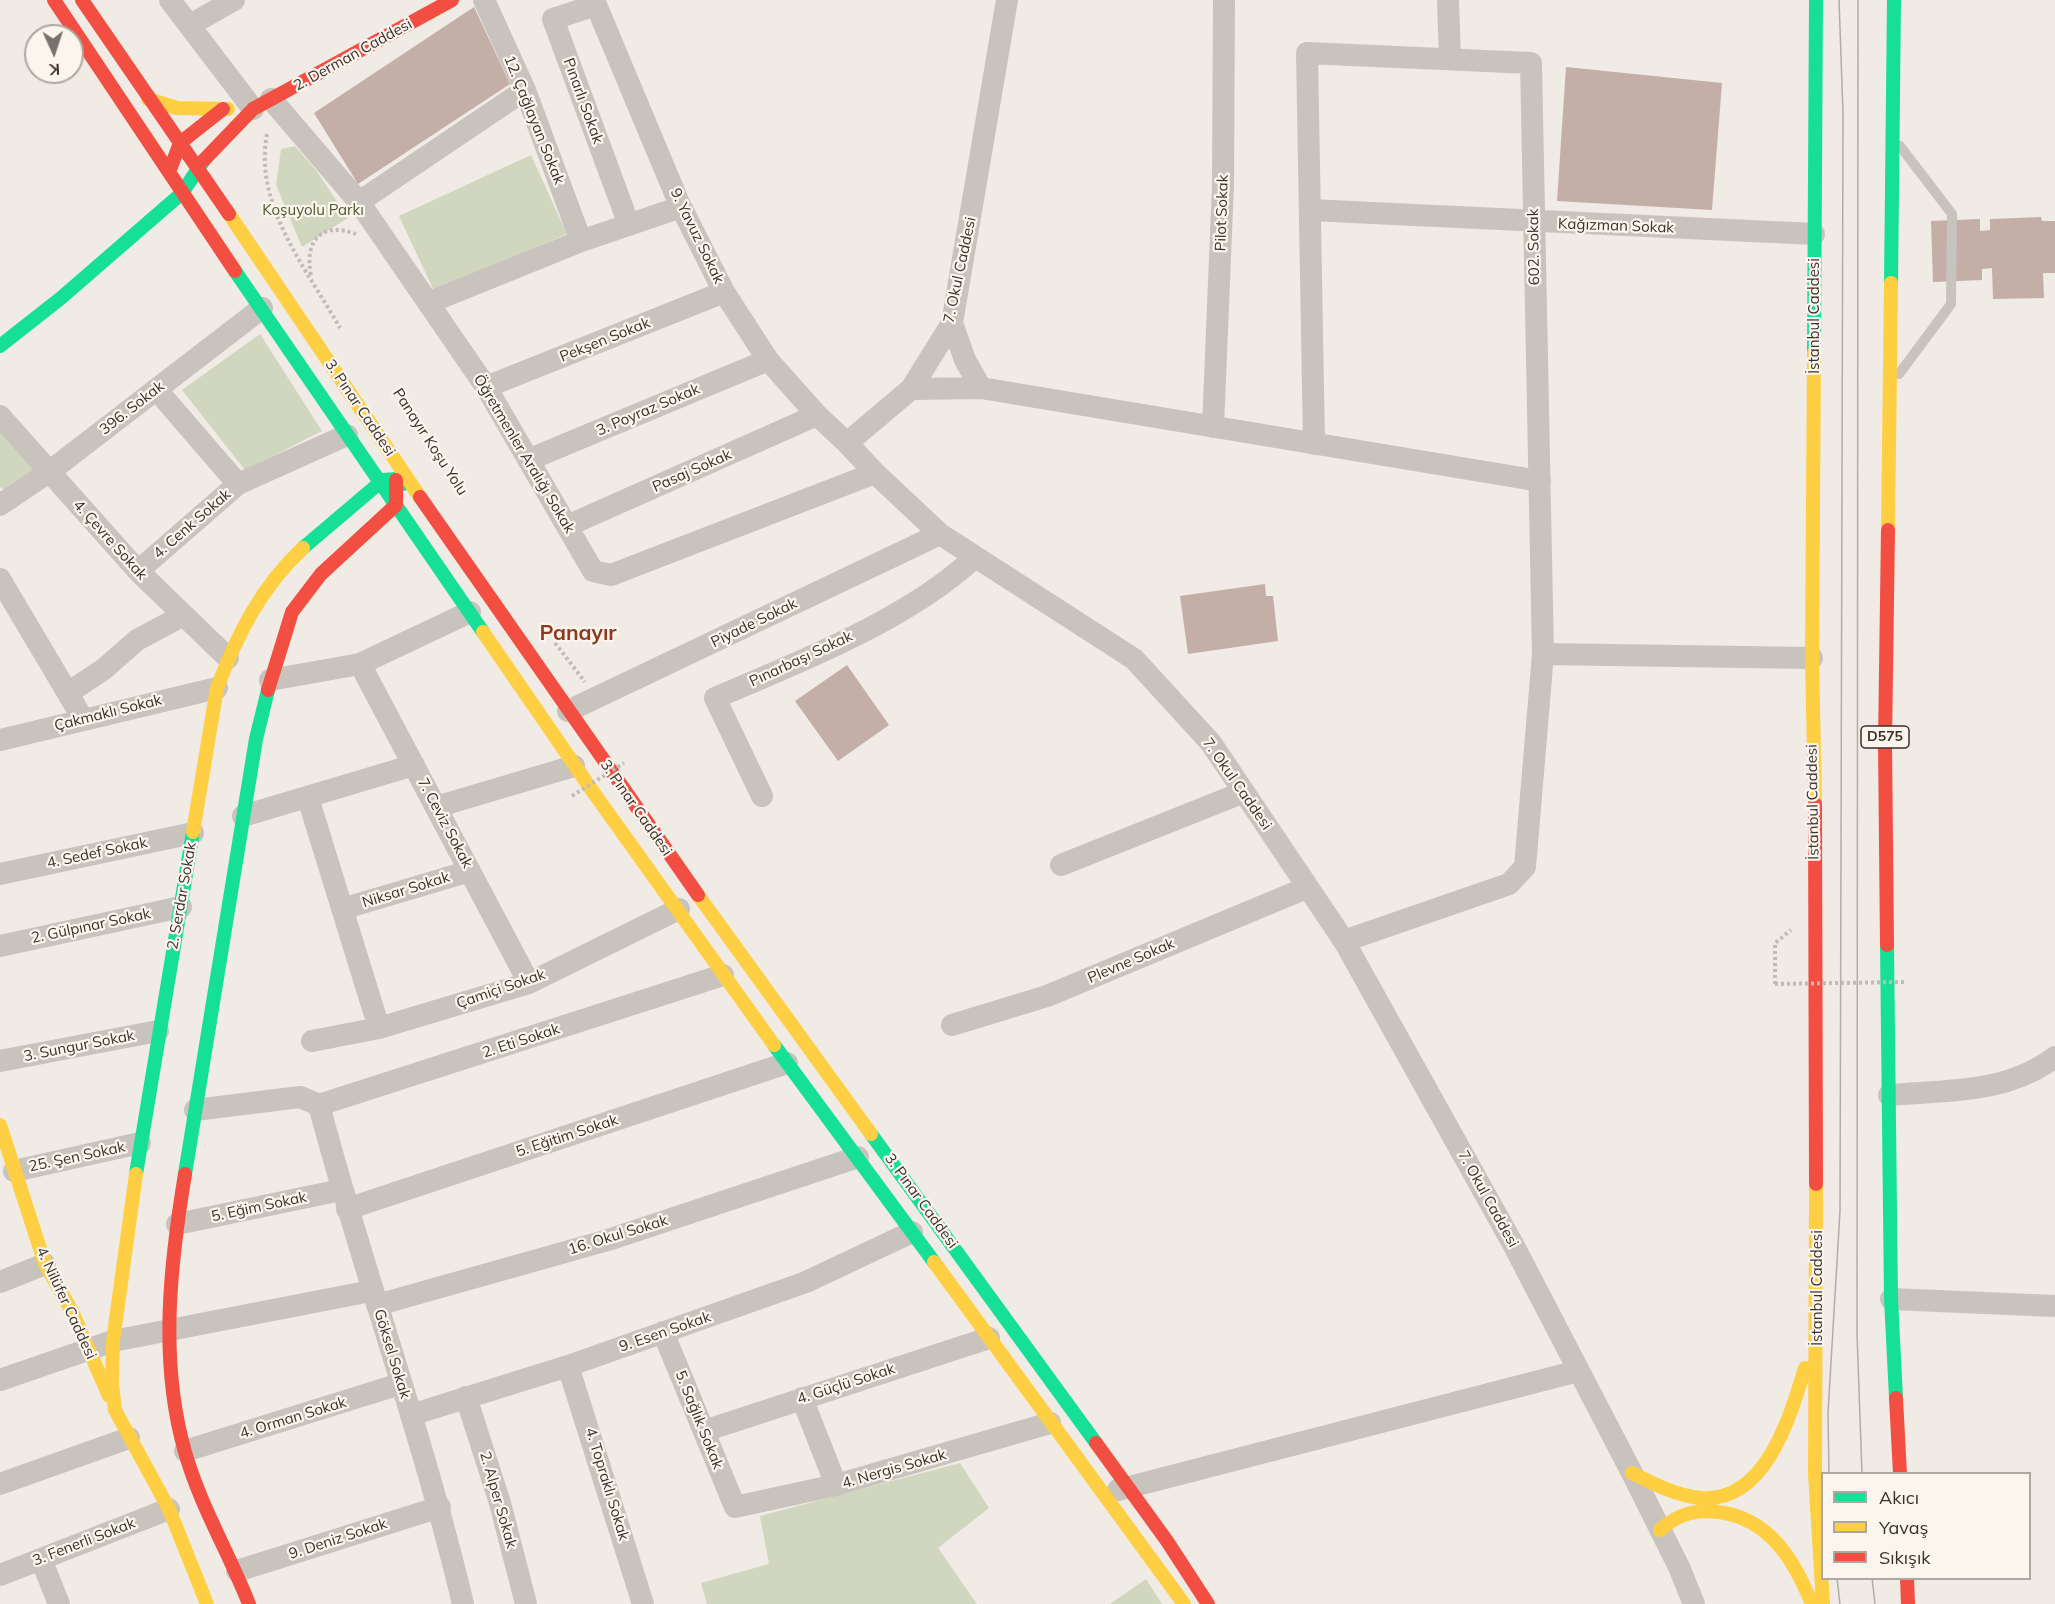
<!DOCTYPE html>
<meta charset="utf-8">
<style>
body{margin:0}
#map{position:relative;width:2055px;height:1604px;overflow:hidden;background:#f0ebe5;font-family:Mulish,sans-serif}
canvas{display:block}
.legend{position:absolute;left:1821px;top:1472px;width:210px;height:108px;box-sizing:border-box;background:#fbf5ee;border:2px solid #aea6a0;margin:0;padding:8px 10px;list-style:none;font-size:18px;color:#3b302b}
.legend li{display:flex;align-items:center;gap:12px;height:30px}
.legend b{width:30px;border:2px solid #aea6a0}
.north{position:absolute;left:24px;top:24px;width:60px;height:60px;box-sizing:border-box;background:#fbf5ee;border:2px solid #aea6a0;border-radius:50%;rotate:177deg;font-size:16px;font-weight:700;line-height:24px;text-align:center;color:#3b302b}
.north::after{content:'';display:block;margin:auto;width:21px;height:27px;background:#7a716c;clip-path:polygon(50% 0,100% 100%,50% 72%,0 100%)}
</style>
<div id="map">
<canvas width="2055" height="1604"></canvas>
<ul class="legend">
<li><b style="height:8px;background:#16e098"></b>Akıcı</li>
<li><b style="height:8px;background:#ffcf43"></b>Yavaş</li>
<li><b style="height:8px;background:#f24e42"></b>Sıkışık</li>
</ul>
<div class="north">K</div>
</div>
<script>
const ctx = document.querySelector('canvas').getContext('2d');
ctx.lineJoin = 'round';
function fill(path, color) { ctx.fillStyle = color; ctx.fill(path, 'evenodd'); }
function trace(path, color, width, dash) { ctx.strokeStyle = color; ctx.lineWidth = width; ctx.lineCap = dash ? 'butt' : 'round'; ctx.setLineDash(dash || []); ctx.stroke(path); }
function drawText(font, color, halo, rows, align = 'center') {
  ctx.font = font + ' Mulish,sans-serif'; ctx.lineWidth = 4.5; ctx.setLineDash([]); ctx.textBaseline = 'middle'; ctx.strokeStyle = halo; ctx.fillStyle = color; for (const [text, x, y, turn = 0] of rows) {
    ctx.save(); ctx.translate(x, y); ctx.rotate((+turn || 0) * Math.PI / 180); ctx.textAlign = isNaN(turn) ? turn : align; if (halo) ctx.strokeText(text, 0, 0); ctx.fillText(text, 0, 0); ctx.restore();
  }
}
fill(new Path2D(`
 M295,146L316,170L348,218L302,247L276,185L281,149Z
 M531,155L567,234L434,291L399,216Z
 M260,334L322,431L245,470L182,390Z
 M0,429L39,472L10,494L0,487Z
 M960,1463L989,1508L938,1548L977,1604H707L701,1583L769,1564L760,1516Z
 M1146,1579L1162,1604H1110Z`), '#d1d6bf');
fill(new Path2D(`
 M474,7L510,84L358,184L314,113Z
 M1566,67L1722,83L1712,210L1557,201Z
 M2041,217L2042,221H2055V273H2043L2044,298L1993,299L1992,268L1982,269V280L1933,282L1931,221L1980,219V231L1990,230V219Z
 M1265,584L1266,596H1273L1278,641L1188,654L1180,596Z
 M847,665L889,725L838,761L795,701Z`), '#c3afa7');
trace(new Path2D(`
 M267,134C253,205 307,269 340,328
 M311,275C304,240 322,221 356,234
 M555,643L585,682
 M1775,984V943L1791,930`), '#c2bbb6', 4, [3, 3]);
trace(new Path2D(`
 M1899,374L1951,304L1952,214L1900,146`), '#c9c3be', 10);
trace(new Path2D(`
 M170,0L253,109
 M484,0L525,90L581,241
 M594,0L679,203L724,292L768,360L817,415L847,443
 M1007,0L952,323L911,389L847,443L875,473L940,534L1134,659L1211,743L1344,941L1514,1246L1632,1473L1679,1567L1694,1604
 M1448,0L1450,59
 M596,5L553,19L629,225
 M190,25L234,0
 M271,99L359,202L486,387L593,571L611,575L875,473
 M359,202L525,90
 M1310,210L1814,234
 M428,303L581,241L681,207
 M952,323L965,360L981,388
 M486,387L724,292
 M156,389L238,484
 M911,389L981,388L1540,481
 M0,416L138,571L228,658
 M1213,427L1223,185L1224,0
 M1314,444L1307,53L1531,63L1543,654L1525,867L1509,884L1344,941
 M528,460L768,360
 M0,505L49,472L262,308
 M567,526L817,415
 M138,571L238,484L347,435
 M0,579L83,719
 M1543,654L1812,658
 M360,664L529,983
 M270,680L360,664L470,612
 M68,693L104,669L137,640L182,616
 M568,711L940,534
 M0,740L217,688
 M762,796L715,698C799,662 908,620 975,557
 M308,798L379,1028
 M436,807L574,766
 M243,816L414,765
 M1061,865L1244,792
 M0,874L193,833
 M342,909L470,871
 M0,946L181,907
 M952,1025L1047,996L1306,888
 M312,1041L379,1028L529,983L679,909
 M0,1061L158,1031
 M1889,1095C1948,1090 2006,1094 2055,1057
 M319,1105C363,1272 423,1435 463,1604
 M319,1105L723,975
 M195,1110L300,1097L319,1105
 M14,1171L140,1143
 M347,1209L787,1063
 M177,1224L341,1190
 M0,1282L45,1264
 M1891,1299L2055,1306
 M377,1305L608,1240L858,1157
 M663,1332L735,1507L836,1485L1050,1423
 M568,1366L643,1604
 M0,1380L113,1341L371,1291
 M466,1397L500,1503L526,1604
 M802,1398L836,1485
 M411,1415L568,1366L806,1282L912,1232
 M704,1431L989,1338
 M185,1451L400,1384
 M0,1484L129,1438
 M1118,1490L1578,1371
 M41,1559L59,1604
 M237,1571L440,1507
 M0,1575L169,1509`), '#c9c3be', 22);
trace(new Path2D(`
 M235,271L483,632
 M1891,283L1894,0
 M0,346L61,298L182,193L204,160
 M1814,353L1816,0
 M303,548L383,480L396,479L403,484
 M1887,945L1891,1299L1896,1398
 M774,1045L934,1262
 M871,1134L1096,1443
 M136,1174L193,832
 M185,1174L256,739L268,690`), '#16e098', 14);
trace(new Path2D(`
 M148,99L177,108L228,109
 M229,214L420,497
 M1814,353L1812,658L1815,804
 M1888,530L1891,283
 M483,632L591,789L774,1045
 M193,832L217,688C237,635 261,587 303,548
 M698,895L871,1134
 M0,1125L45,1264L72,1311L109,1396
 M136,1174L113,1341L112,1384L115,1410L169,1509L207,1604
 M1816,1184L1815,1474L1823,1604
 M934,1262L1184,1604
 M1632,1473C1654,1484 1677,1496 1701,1498C1766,1503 1790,1416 1805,1368
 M1660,1530C1678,1514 1695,1509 1719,1512C1770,1519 1794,1560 1812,1604`), '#ffcf43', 14);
trace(new Path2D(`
 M54,0L235,271
 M82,0L229,214
 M204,160L253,109L452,0
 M171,167L180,143L223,109
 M420,497L698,895
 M268,690L292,612L321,574L396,505V480
 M1815,804L1816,1184
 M1887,945L1885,742L1888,530
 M185,1174C170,1265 159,1362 185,1452C200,1505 229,1553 249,1604
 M1896,1398L1900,1474
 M1096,1443L1167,1541L1208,1604
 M1907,1578L1908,1604`), '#f24e42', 14);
trace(new Path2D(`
 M1858,0L1857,1334L1862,1474
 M1829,1474L1828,1413L1840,1211L1843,113L1839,0
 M1837,1578L1840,1604
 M1872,1578L1875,1604`), '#b1aca8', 1.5);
trace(new Path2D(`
 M572,796L624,763
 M1775,984L1904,982`), '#c2bbb6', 4, [3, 3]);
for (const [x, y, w] of [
 [1885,737,48]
]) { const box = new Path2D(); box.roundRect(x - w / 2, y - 11, w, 22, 4.5); ctx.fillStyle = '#fbf5ee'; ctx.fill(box); trace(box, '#3b302b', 1.5); }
drawText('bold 14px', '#3b302b', null, [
 ["D575",1885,737]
]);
drawText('15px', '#3b302b', '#fbf5ee', [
 ["2. Derman Caddesi",353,55,-29],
 ["Pınarlı Sokak",583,101,70],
 ["12. Çağlayan Sokak",534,120,68],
 ["Pilot Sokak",1222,213,-88],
 ["Kağızman Sokak",1616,226,2],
 ["9. Yavuz Sokak",697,236,64],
 ["602. Sokak",1534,247,-91],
 ["7. Okul Caddesi",960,270,-78],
 ["İstanbul Caddesi",1814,316,-90],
 ["Pekşen Sokak",605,340,-22],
 ["396. Sokak",132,408,-38],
 ["3. Pınar Caddesi",360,408,56],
 ["3. Poyraz Sokak",648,410,-23],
 ["Panayır Koşu Yolu",430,442,57],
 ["Öğretmenler Aralığı Sokak",524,454,59],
 ["Pasaj Sokak",692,471,-24],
 ["4. Cenk Sokak",192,524,-41],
 ["4. Çevre Sokak",110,540,48],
 ["Piyade Sokak",754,623,-26],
 ["Pınarbaşı Sokak",801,659,-25],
 ["Çakmaklı Sokak",108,713,-14],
 ["7. Okul Caddesi",1237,784,55],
 ["İstanbul Caddesi",1813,802,-91],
 ["3. Pınar Caddesi",636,808,55],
 ["7. Ceviz Sokak",445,823,62],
 ["4. Sedef Sokak",97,853,-12],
 ["Niksar Sokak",406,890,-17],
 ["2. Serdar Sokak",182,896,-80],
 ["2. Gülpınar Sokak",91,926,-12],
 ["Plevne Sokak",1131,961,-23],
 ["Çamiçi Sokak",501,989,-19],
 ["2. Eti Sokak",521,1041,-18],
 ["3. Sungur Sokak",79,1046,-11],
 ["5. Eğitim Sokak",567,1136,-18],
 ["25. Şen Sokak",77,1157,-12],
 ["7. Okul Caddesi",1488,1199,61],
 ["3. Pınar Caddesi",921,1201,54],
 ["5. Eğim Sokak",259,1207,-12],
 ["16. Okul Sokak",618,1235,-17],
 ["İstanbul Caddesi",1817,1288,-90],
 ["4. Nilüfer Caddesi",66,1303,65],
 ["9. Esen Sokak",665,1332,-19],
 ["Göksel Sokak",392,1354,73],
 ["4. Güçlü Sokak",846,1384,-18],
 ["4. Orman Sokak",293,1418,-17],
 ["5. Sağlık Sokak",699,1420,68],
 ["4. Nergis Sokak",894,1469,-16],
 ["4. Topraklı Sokak",607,1484,73],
 ["2. Alper Sokak",498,1500,74],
 ["9. Deniz Sokak",338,1539,-18],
 ["3. Fenerli Sokak",84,1542,-21]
]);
drawText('15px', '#4a5a2e', '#fbf5ee', [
 ["Koşuyolu Parkı",313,210]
]);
drawText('bold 21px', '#8c3b22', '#fbf5ee', [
 ["Panayır",578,634]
]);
</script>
